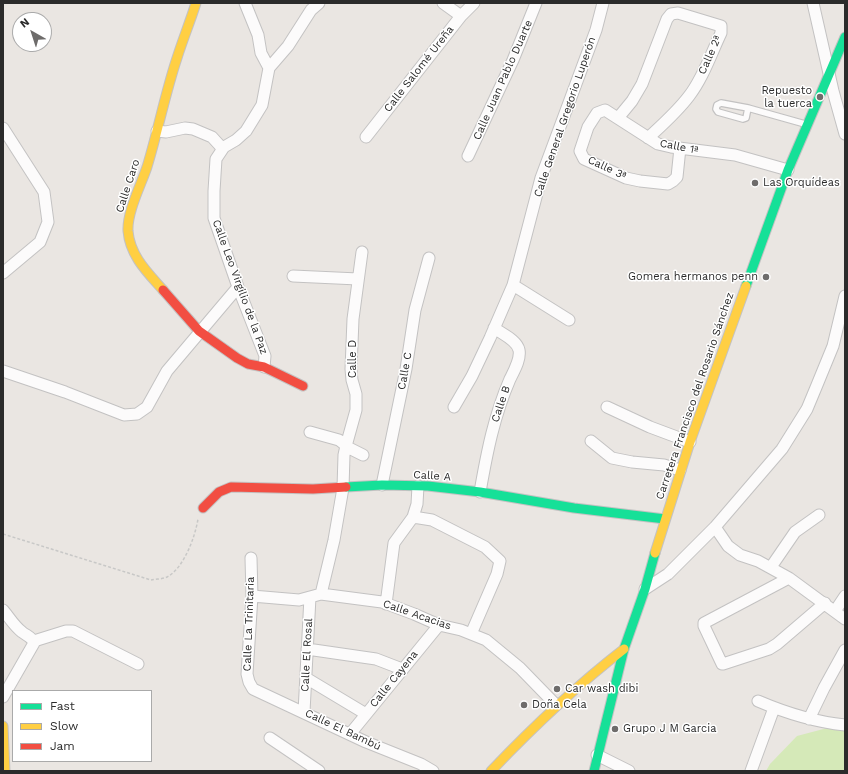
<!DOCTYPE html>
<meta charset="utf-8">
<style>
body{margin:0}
#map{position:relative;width:848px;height:774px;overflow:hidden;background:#eae6e2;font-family:"Work Sans",sans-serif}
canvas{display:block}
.frame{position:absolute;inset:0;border:4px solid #2b2b2b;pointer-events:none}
.legend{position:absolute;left:12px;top:690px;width:140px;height:72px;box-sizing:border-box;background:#fff;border:1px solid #aaa;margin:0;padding:5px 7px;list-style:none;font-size:12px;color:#2b2b2b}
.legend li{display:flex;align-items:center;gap:8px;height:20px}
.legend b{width:20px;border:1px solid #aaa}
.north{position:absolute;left:12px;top:12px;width:40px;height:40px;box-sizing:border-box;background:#fff;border:1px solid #aaa;border-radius:50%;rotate:321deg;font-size:11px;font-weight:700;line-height:16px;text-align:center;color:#2b2b2b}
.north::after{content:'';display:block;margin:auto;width:14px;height:18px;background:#6e6c6b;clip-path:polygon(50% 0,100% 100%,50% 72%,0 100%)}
</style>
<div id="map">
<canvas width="848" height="774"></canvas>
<div class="frame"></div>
<ul class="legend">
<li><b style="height:5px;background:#16e098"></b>Fast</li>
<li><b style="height:5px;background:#ffcf43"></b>Slow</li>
<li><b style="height:5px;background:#f24e42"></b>Jam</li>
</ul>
<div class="north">N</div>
</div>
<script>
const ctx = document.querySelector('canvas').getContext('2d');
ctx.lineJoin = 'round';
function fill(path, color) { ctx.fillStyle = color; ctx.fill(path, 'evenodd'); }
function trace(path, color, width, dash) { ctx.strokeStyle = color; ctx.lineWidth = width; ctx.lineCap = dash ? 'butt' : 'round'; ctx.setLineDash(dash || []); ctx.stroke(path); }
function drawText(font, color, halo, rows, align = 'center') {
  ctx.font = font + ' "Work Sans",sans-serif'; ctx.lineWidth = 3; ctx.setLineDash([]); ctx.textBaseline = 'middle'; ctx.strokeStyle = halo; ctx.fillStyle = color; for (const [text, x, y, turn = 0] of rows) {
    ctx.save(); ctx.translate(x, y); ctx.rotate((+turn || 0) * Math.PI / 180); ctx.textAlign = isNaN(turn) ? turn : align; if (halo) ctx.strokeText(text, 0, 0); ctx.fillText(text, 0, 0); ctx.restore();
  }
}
fill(new Path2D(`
 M831,727L845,729V771H766L770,764L797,736Z`), '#d5e9b8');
const lane = new Path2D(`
 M748,108L746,118L743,119L718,112L716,109L717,105L721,103L748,108L805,124`);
const street = new Path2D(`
 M245,3L258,35L261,53L269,68
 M443,3L461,16
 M813,3L833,91L845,134
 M618,118L632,101L642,84L667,19L671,14L678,13L721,26V33C711,54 703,78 689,96C677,112 662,125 648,138
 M3,128L44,192L48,222L40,242L3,273
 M157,131L166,132L185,128L193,129L212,137L222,148
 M366,137L461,16L474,3
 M680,148L677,177L673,181L668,184L640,181L626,178L584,159L580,151L588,127L597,113L605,110L658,144L671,147L735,155L788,170
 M468,156L513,60L536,3
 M293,276L358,279
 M513,285L569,320
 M264,367L265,356L238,287L214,218V191L216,159L224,147L236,140L246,131L262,105L269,68L288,46L311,10L319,3
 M3,371L65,392L124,415L137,414L147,407L167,371L238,287
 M454,407L472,376L490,338L513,285L541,178L596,30L603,3
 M607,407L650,427L690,442
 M310,432L339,440L349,448L363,455
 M591,441L612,458L632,462L664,465L680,470
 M382,485L406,369L415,310L429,258
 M480,492C487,452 494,416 510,379C514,371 521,359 519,350C517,340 502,334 494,328
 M413,517L432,520L485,547L500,561L497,574L471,634
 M715,527L728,546L740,555L758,561L789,578L845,619
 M251,558L252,596L247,674L249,682L253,689L366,742L421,764L433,771
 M771,567L795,532L819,515
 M789,578L704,623V626L722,664H723L769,649L777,644L825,603
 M645,589L668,574L715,527L782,449L807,409L817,385L833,346L845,296
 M321,594L334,540L343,488L344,455L346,446L356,410V394L352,380L351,369L353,319L362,252
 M252,596L299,600L321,594L382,602L414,614L439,625L461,630L486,640L520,668L556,705
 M386,604L394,543L413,517L417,504L418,486
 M3,610C9,617 14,626 22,632C27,636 32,637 34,643L3,697
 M835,611L845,596
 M34,641L66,631H73L138,664
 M307,649L376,659L402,669
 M306,678L366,714
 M758,701C786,713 815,722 845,725
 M304,712L310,597
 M809,719L824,688L845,650
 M350,734L439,625
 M270,738L319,771
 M597,755L629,771
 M751,771L774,708`);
const fast = new Path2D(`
 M746,286L788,170L845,37
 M346,487L382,485L428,486L480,492L574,508L665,519
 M594,771L624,649L645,589L655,553`);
const slow = new Path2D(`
 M163,290C148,273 130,256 128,231C127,212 141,185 147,167C158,131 165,94 177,58C183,39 190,22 196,3
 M655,553L690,442L746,286
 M3,726L5,771
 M491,771C533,727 576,686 624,649`);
const jam = new Path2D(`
 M163,290L199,331L237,358L248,364L264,367L303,386
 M203,508L219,492L231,487L313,489L346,487`);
trace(lane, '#c3c2c2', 8);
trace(street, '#c3c2c2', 13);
trace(fast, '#c3c2c2', 11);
trace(slow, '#c3c2c2', 11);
trace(jam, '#c3c2c2', 11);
trace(new Path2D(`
 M3,534L151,580C156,579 163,579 167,577C184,568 195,537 198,519`), '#c8c8c7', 1.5, [3, 2]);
trace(lane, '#fcfbfb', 5.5);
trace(street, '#fcfbfb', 11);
trace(fast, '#16e098', 9);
trace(slow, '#ffcf43', 9);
trace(jam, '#f24e42', 9);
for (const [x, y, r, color] of [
 [820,97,4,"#6e6c6b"],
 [755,183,4,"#6e6c6b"],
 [766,277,4,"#6e6c6b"],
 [557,689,4,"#6e6c6b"],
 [524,705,4,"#6e6c6b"],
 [615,729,4,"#6e6c6b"]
]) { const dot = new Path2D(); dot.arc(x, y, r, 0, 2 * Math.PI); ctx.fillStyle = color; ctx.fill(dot); trace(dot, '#fff', 1.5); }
drawText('11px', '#2b2b2b', '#fff', [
 ["Calle 2ª",710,55,-66],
 ["Calle Salomé Ureña",419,69,-52],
 ["Calle Juan Pablo Duarte",503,80,-66],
 ["Calle General Gregorio Luperón",565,117,-71],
 ["Calle 1ª",679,147,11],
 ["Calle 3ª",607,168,25],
 ["Calle Caro",128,186,-72],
 ["Calle Leo Virgilio de la Paz",240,287,70],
 ["Calle D",353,359,-90],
 ["Calle C",405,371,-80],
 ["Carretera Francisco del Rosario Sánchez",695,396,-71],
 ["Calle B",501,404,-71],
 ["Calle A",432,476,4],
 ["Calle Acacias",417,615,19],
 ["Calle La Trinitaria",249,624,-88],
 ["Calle El Rosal",307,655,-87],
 ["Calle Cayena",394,679,-51],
 ["Calle El Bambú",343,730,25]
]);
drawText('11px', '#2b2b2b', '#fff', [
 ["Repuesto",812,91,"right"],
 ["la tuerca",812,104,"right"],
 ["Las Orquídeas",763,183],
 ["Gomera hermanos penn",758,277,"right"],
 ["Car wash dibi",565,689],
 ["Doña Cela",532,705],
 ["Grupo J M Garcia",623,729]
], 'left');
</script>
